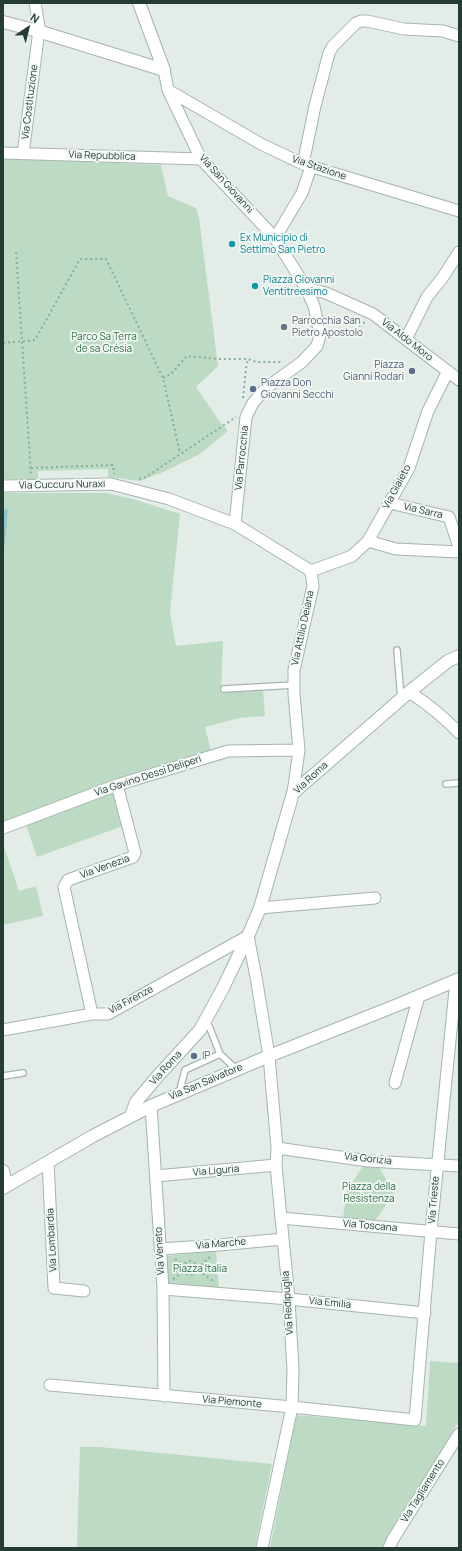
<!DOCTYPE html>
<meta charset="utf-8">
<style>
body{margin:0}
#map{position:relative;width:462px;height:1551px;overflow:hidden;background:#e3ece7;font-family:Manrope,sans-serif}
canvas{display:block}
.frame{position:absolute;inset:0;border:4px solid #243c34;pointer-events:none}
.north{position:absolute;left:8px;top:8px;width:40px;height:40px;-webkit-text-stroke:3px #f3f8f6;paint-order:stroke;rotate:35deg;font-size:11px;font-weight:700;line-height:16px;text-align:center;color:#243c34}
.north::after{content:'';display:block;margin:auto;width:14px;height:18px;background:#243c34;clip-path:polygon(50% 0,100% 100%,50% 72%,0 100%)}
</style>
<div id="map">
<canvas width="462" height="1551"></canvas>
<div class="frame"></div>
<div class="north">N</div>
</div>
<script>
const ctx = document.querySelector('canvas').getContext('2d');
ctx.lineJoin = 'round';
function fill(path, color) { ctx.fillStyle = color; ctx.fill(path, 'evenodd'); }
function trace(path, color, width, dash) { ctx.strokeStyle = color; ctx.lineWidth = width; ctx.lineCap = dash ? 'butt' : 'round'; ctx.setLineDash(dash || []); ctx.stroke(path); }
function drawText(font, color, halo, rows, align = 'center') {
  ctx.font = font + ' Manrope,sans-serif'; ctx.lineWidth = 3.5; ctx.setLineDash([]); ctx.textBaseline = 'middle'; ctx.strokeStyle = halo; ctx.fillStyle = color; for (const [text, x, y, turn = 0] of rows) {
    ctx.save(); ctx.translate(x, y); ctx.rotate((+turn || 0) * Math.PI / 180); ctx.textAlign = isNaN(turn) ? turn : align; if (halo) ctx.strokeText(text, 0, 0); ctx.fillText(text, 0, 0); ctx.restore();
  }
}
fill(new Path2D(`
 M3,158L161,165L168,196L196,208L199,218L218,366L196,387L220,422L228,431L200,454L161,473L140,481L108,477V469L38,471V479H3Z
 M3,493H106L133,499L180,514L170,612L176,646L223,641L221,692L263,691L265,716L239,718L205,727L211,751L129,774L3,822Z
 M113,791L123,826L37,857L26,825Z
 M3,844L19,891L36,886L43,916L3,925Z
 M366,1162L377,1163L394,1194L374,1222L343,1218L347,1190Z
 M216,1251L219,1288L167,1283L166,1256Z
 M430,1361L459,1363V1421L383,1548H270L296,1415L426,1426Z
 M80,1447H100L272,1464L255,1548H77Z`), '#bddbc4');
trace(new Path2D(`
 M3,545L6,510`), '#8fc7cd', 3.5);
const service = new Path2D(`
 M397,650L401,699
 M224,689L294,685
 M446,784L459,783
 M207,1021L220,1054
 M3,1076L23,1073
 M179,1093L185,1070L220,1054L236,1069`);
const minor = new Path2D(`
 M164,70L168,90L201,159L275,238L306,288L314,306L320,335L317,346L302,362L266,388L253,403L246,417L235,524
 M168,90L261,144L303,164L459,211
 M3,153L201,159
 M23,154L38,38L39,26L35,3
 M303,164L315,106L329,53L333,46L356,23L361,21H367L404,29L443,31L459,36
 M275,238L302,193L311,167
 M306,288L326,293L373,314L459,380
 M406,339L427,297L443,277L459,252
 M3,486L111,484L169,499L235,524L311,571
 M390,503L449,517L459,547
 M368,541L396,549L459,552
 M311,571L352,556L368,541L409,468L428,411L448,371
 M409,692C428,704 444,717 459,733
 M293,793L299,750L294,694V670L313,586L311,571
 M3,828L117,785L228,751L299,750
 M260,908L375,898
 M92,1014L64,887L68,880L133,857L135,853L117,785
 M3,1030L92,1014H108L248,936L256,977L269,1056L277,1148L276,1165L281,1218L289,1299L293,1370L292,1407L262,1548
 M395,1083L419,996
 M151,1106L163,1289L164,1396
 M277,1148L368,1161L459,1166
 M48,1162L54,1288L84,1291
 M156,1176L276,1165
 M281,1218L459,1234
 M160,1249L219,1245L283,1239
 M163,1289L289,1299L425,1313
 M50,1385L292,1407L415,1420L431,1231L456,980
 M389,1548L393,1539L459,1434`);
const tertiary = new Path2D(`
 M139,3L164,70
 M3,22L38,31L164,70
 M131,1116L136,1102L157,1077L200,1030L223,988L248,936L260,908L293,793L409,692L448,661L459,656
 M3,1171L6,1186
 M3,1188L93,1136L151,1106L269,1056L400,1004L459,979`);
trace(service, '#a6b4ae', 8);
trace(minor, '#a6b4ae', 13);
trace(tertiary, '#a6b4ae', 14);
trace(new Path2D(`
 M16,252L31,474
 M331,337C342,335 356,329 365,322
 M3,343L35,340L80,259H106L163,378L180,453
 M163,378L171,374L187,356L219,359H248L256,362H282
 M243,398L246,368L248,359
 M31,468L113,465L114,474
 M139,479L146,477L236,417
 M210,1257L197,1269L213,1281
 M175,1259L184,1265
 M183 1268a7 7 0 1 1 14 0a7 7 0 1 1-14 0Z
 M173,1279L184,1271`), '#86ad9e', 2, [2, 3]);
trace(service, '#fff', 5.5);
trace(minor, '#fff', 11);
trace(tertiary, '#fff', 12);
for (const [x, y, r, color] of [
 [232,244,4,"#0f9aa8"],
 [255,286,4,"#0f9aa8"],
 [284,327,4,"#6b7280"],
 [412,371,4,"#5c6f8a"],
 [253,389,4,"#5c6f8a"],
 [194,1056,4,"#5c6f8a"]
]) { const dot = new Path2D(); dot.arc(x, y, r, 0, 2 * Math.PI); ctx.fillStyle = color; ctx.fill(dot); trace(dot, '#f3f8f6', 1.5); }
drawText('10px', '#243c34', '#f3f8f6', [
 ["Via Costituzione",30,102,-83],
 ["Via Repubblica",102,156,2],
 ["Via Stazione",319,168,19],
 ["Via San Giovanni",226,184,48],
 ["Via Aldo Moro",407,340,38],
 ["Via Parrocchia",242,458,-84],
 ["Via Cuccuru Nuraxi",62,485,-1],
 ["Via Gialeto",397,487,-62],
 ["Via Sarra",423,511,13],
 ["Via Attilio Deiana",303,628,-78],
 ["Via Gavino Dessì Deliperi",148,776,-18],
 ["Via Roma",311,778,-43],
 ["Via Venezia",105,867,-20],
 ["Via Firenze",131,1000,-28],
 ["Via Roma",166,1068,-48],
 ["Via San Salvatore",206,1082,-23],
 ["Via Gorizia",368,1159,6],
 ["Via Liguria",216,1171,-5],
 ["Via Trieste",434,1200,-85],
 ["Via Toscana",370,1226,5],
 ["Via Lombardia",52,1240,-93],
 ["Via Marche",221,1244,-5],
 ["Via Veneto",160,1251,-93],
 ["Via Redipuglia",288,1303,-94],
 ["Via Emilia",330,1303,6],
 ["Via Piemonte",232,1402,5],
 ["Via Tagliamento",423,1491,-58]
]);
drawText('10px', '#0d838f', '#f3f8f6', [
 ["Ex Municipio di",240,238],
 ["Settimo San Pietro",240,250],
 ["Piazza Giovanni",263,280],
 ["Ventitreesimo",263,292]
], 'left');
drawText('10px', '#5b616d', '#f3f8f6', [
 ["Parrocchia San",292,321],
 ["Pietro Apostolo",292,333]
], 'left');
drawText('10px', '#317046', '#f3f8f6', [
 ["Parco Sa Terra",104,337],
 ["de sa Crésia",104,349],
 ["Piazza della",369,1187],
 ["Resistenza",369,1199],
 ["Piazza Italia",200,1269]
]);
drawText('10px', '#4e5e75', '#f3f8f6', [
 ["Piazza",404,365,"right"],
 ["Gianni Rodari",404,377,"right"],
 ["Piazza Don",261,383],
 ["Giovanni Secchi",261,395],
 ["IP",202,1056]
], 'left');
</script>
